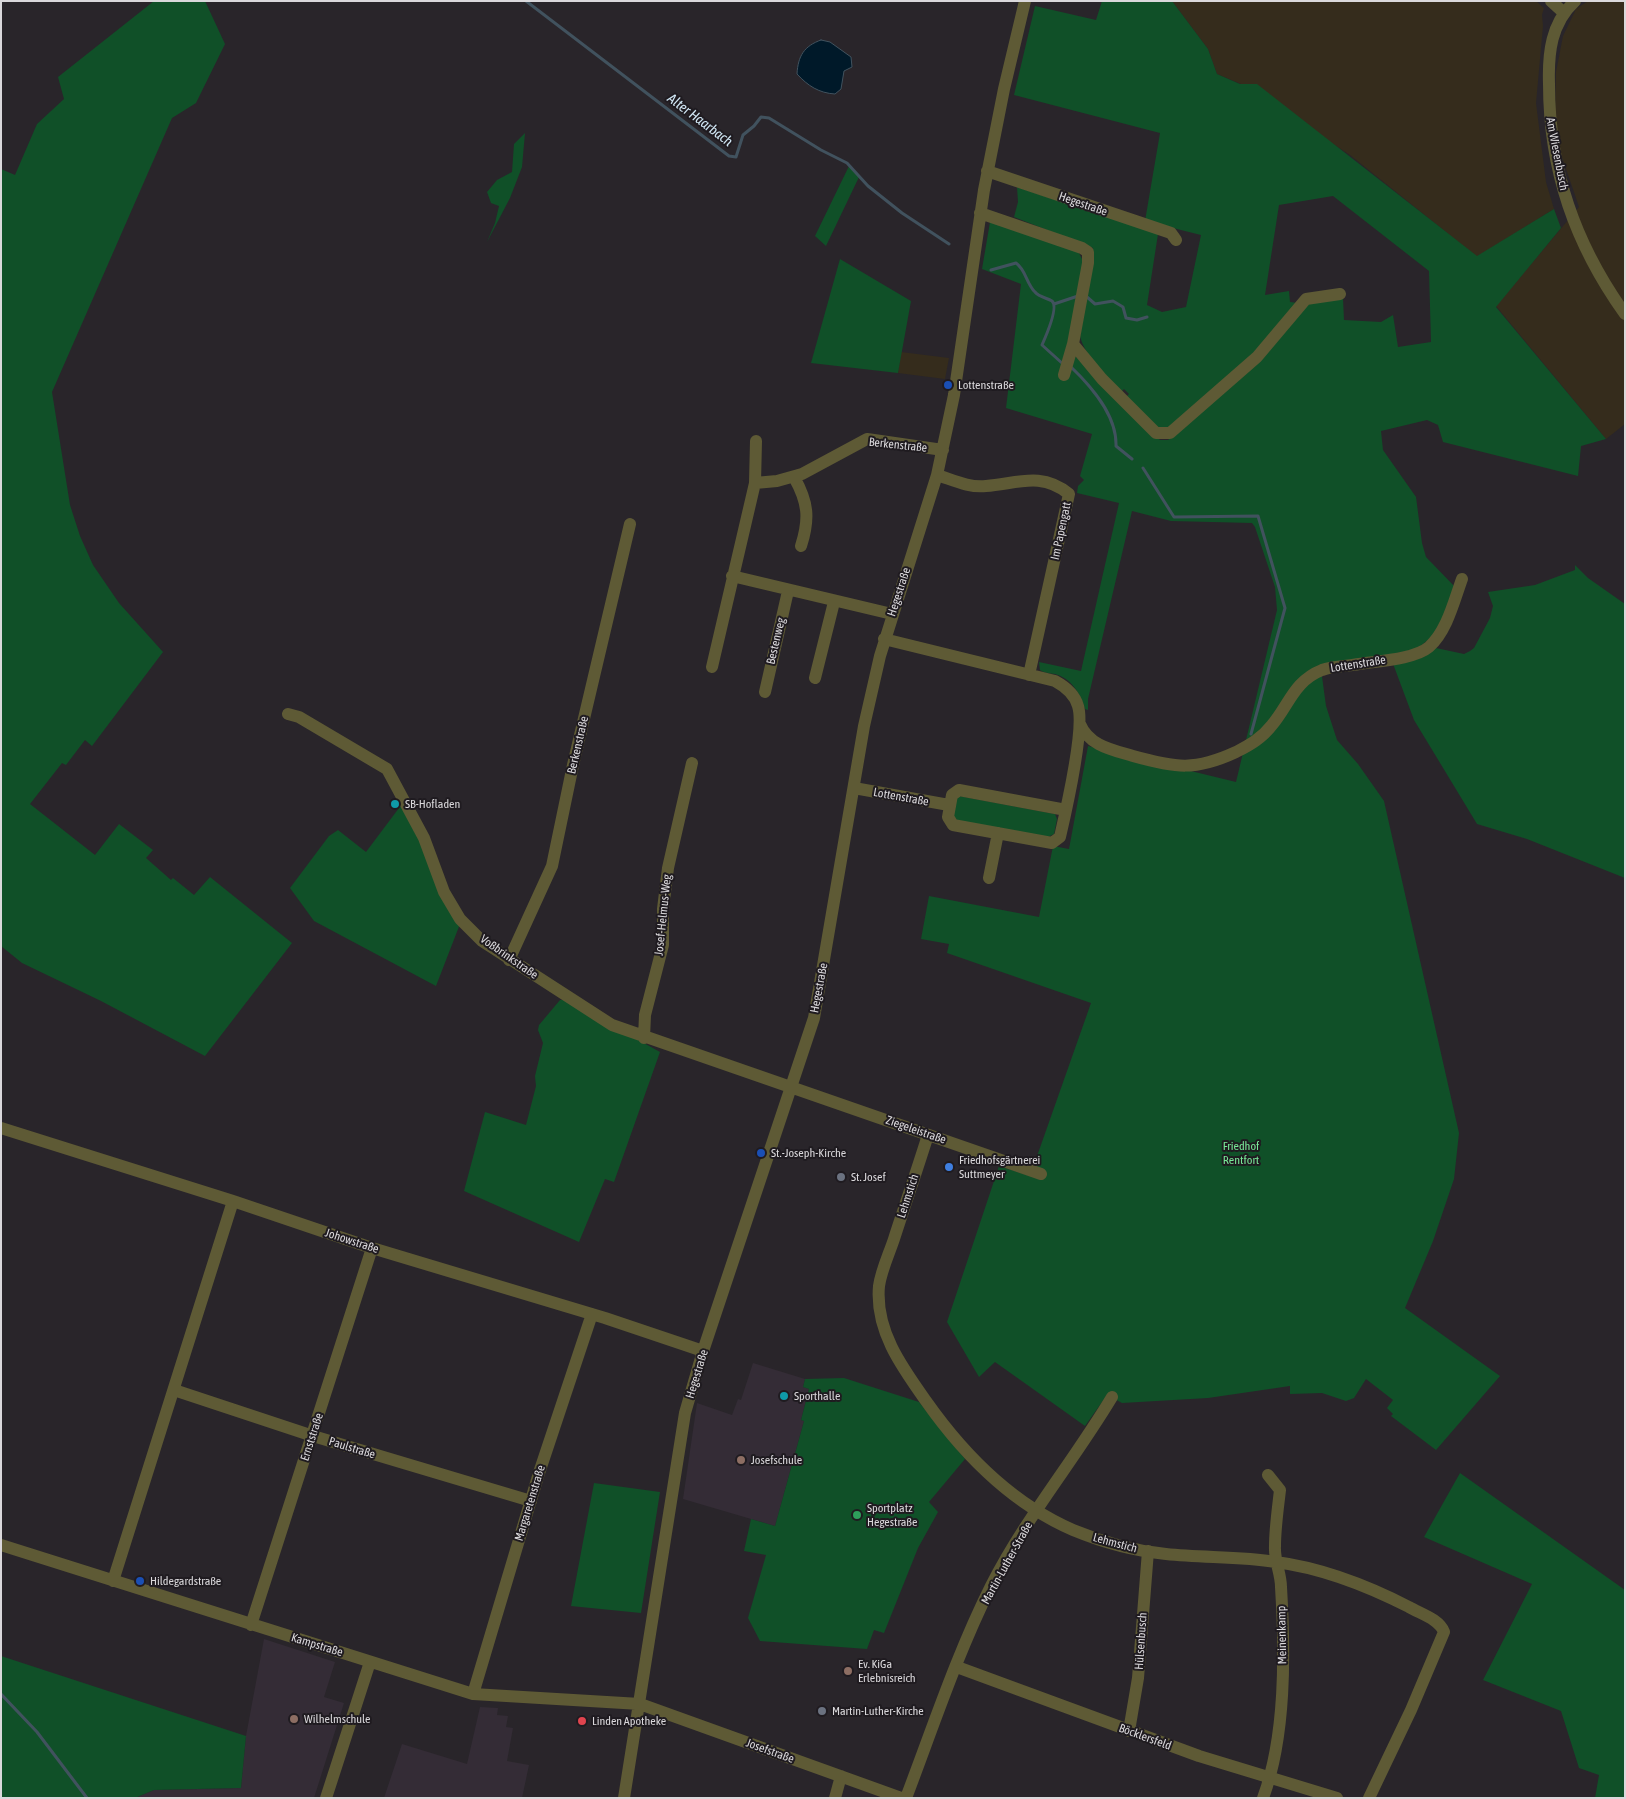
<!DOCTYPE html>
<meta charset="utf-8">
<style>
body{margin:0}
#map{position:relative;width:1626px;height:1799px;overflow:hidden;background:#29252a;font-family:"Asap Condensed",sans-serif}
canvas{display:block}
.frame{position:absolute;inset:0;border:2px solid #dad8db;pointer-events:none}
</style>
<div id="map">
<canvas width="1626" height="1799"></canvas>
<div class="frame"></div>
</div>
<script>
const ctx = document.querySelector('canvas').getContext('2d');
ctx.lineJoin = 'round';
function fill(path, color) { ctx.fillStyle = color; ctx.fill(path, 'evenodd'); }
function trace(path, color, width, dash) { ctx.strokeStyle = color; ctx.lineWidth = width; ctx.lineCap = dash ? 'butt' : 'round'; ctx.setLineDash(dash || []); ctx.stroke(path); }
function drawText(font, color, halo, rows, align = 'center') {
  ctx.font = font + ' "Asap Condensed",sans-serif'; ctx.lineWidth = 4; ctx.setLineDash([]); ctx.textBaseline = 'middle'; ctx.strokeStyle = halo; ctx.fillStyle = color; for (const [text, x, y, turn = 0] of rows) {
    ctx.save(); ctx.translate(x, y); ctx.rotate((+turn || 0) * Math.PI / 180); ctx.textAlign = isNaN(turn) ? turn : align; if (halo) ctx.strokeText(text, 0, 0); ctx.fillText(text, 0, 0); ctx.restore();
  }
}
fill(new Path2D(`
 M753,1363L805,1379L803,1387L809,1389L801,1420L804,1421L775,1526L683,1499L697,1403L732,1415L738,1399L741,1400Z
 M264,1639L335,1662L324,1697L344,1703L314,1798H135L154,1790L241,1788L246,1736Z
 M480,1707L498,1708L497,1715L508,1716L506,1727L513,1728L507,1761L529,1765L522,1798H384L402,1744L467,1764Z`), '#342c36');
fill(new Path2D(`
 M1172,1H1536L1544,8L1542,15L1543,26L1536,103L1546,182L1554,209L1477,257L1350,155L1241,84L1217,74L1208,49Z
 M1588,1H1625V424L1606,439L1496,306L1579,207L1560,151L1555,115L1556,72L1563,36L1576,9Z
 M901,352L949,358L945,379L898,373Z`), '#352c1c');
fill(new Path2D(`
 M154,1H205L225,44L196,103L172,118L52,392L70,505L80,536L93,565L119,603L163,652L92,746L85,740L66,765L62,763L30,804L95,855L119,824L153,850L146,858L171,880L173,878L194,895L210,877L292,943L205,1056L101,1001L22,963L1,946V169L15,175L37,124L64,99L58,77Z
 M1102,1H1172L1208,49L1217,74L1240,84H1257L1477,256L1554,209L1561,228L1496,307L1606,439L1581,446L1578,476L1443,442L1438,425L1427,420L1381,431L1383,450L1416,497L1422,543L1426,557L1456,588L1436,633L1417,649L1321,669L1326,706L1337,740L1358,764L1384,801L1459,1133L1454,1179L1433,1241L1405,1308L1500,1376L1436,1450L1391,1416L1393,1414L1387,1408L1393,1400L1366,1379L1354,1398L1346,1401L1322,1393L1290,1394V1386L1208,1398L1122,1403L1107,1395L1085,1426L995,1362L979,1377L947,1322L999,1166L1030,1176L1091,1003L947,953L949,944L921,939L929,896L1039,917L1053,846L1069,849L1088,746L1236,782L1277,610L1275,587L1255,527L1252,523L1171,521L1132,511L1088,699V710L1085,709C1080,693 1072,679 1055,674C1049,673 1044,673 1040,670L1039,662L1081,671L1119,503L1077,493L1078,486L1084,480L1080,476L1092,434L1006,408L1021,284L982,269L990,222L1078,251L1083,261L1072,353L1160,440H1168L1231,386L1309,304L1343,298L1344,320L1381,322L1393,315L1398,347L1431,342L1429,271L1333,196L1279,205L1265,295L1289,291L1290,302L1298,303L1263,345L1169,427H1157L1126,397L1129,394L1124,389L1121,392C1106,376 1085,357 1080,336L1093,248L1014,217L1018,202L1017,187L1158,234L1147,305L1162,312L1186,307L1201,235L1145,221L1160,133L1014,95L1035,6L1096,20Z
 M525,133L522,167L510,198L487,242L495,223L499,206L491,203L487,192L497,180L512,172L514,144Z
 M849,166L859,177L826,246L815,236Z
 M840,259L911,301L898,373L811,363Z
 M1575,565L1588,578L1625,604V878L1527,839L1477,824L1414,720L1392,661L1436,648L1464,654L1470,651L1474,648L1490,618L1493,606L1488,592L1535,585L1575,570Z
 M959,796L1055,814L1057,819L1054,834L1048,837L958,821L953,816L955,801Z
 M402,804L460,924L436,986L314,921L290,888L329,836L338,830L366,852Z
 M560,1000H566L660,1052L614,1182L605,1179L579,1242L464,1191L485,1112L526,1125L536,1086L535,1076L543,1043L538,1030L539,1025Z
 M844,1378L919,1402L965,1459L929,1502L938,1512L918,1548L884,1633L874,1630L867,1649L760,1641L748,1618L766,1555L744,1551L751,1519L775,1526L804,1421L801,1420L809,1389L803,1387L805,1379Z
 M1460,1473L1625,1590V1798H1595L1599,1775L1579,1768L1561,1711L1483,1680L1532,1584L1424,1537Z
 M594,1483L660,1492L641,1613L571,1606Z
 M1,1656L246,1736L241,1788L154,1790L135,1798H1Z`), '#105028');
const water = new Path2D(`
 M821,40L830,42L851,57L852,67L844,71L841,89L835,94C819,93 808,86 797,74C798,56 804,46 821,40Z`);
fill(water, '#001929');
trace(water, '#41525e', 1);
trace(new Path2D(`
 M526,1L729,156L736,157L743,135L754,126L761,117L769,118L821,150L847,163L868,186L902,213L949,244
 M991,270L1016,263C1026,270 1026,283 1035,292C1039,297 1047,298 1052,301C1059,307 1046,336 1042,345L1063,364
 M1087,297L1095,304L1113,301L1123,307L1126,318L1137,320L1147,317
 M1054,304L1078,296
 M1070,366C1091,386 1117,415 1116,446L1132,459
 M1143,468L1174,517L1258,516L1285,608L1251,734
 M1,1694L37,1732L87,1798`), '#41525e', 3);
trace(new Path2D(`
 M1551,1L1563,12
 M1575,1C1551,23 1548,53 1549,84C1549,170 1575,244 1625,314
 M987,171L1171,233L1176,240
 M980,213L1082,248L1088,252V263L1073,344L1102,379L1156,433H1170L1257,357L1306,299L1340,294
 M1064,375L1073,344
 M937,475C953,480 969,488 986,486C1016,484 1041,471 1069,494L1029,675
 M794,477C808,502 810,518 801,546
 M755,483L756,441
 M732,576L892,614
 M884,639L1055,681C1066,687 1075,695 1078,706C1085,728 1066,811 1060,837L1052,843L953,825L948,817L952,795L959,790L1066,810
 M712,667L755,483L777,481L802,474L867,439L943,450
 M815,678L834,602
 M765,692L788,591
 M288,714L299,717L387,769L424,838L444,892L460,919L482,941L612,1025L1041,1174
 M1080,724C1089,746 1113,750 1133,756C1176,768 1195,771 1236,752C1250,745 1262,738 1272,725C1289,705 1294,681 1322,670C1333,666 1348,666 1359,664C1378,661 1415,659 1429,647C1447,631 1454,601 1462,579
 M854,788L949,805
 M989,878L998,833
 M509,960L552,866L573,765L630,524
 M644,1038L645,1015L663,945V909L668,868L692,763
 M1,1128L233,1201L372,1248L605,1318L703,1351
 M928,1135C917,1170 905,1205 894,1239C889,1254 881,1271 879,1286C875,1330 901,1366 926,1401C964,1455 1011,1503 1073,1530C1102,1542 1135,1551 1166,1554C1203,1558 1240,1556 1276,1562C1322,1568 1368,1586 1409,1607C1421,1614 1439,1619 1444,1632L1411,1710L1369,1798
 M174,1390L313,1436L531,1501
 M1,1545L473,1694L640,1704L901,1798
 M113,1581L233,1201
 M251,1625L372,1248
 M957,1667L1199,1756L1337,1798
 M473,1694L539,1473L592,1314
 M1129,1731L1138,1678L1148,1551
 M326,1798L370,1662
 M624,1798L685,1413L703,1351L814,1018L864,726L880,656L937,475L954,395L984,190L1004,89L1025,1
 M835,1798L841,1776
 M906,1798C933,1727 957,1654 991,1586C1025,1519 1073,1462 1112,1397
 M1263,1798C1286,1736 1285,1653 1281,1587C1281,1573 1274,1561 1275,1546C1275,1528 1278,1508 1280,1490L1268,1475`), '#5e5a35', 12);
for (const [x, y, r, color] of [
 [948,385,5,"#1a4fb4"],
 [395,804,5,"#0f9aa8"],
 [761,1153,5,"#1a4fb4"],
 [949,1167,5,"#3f7fe0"],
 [841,1177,5,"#6b7280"],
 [784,1396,5,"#0f9aa8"],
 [741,1460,5,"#8d6e63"],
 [857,1515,5,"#2e9e5b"],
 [140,1581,5,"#1a4fb4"],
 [848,1671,5,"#8d6e63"],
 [822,1711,5,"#6b7280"],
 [294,1719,5,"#8d6e63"],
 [582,1721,5,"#e0444e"]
]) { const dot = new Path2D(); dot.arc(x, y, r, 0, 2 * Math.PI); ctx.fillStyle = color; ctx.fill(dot); trace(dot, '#1f1b20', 2); }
drawText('12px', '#dad8db', '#1f1b20', [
 ["Am Wiesenbusch",1557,154,79],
 ["Hegestraße",1083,204,19],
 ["Berkenstraße",898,445,6],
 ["Im Papengatt",1061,531,-78],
 ["Hegestraße",899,592,-72],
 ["Bestenweg",776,641,-77],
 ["Lottenstraße",1358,664,-9],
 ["Berkenstraße",578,745,-77],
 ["Lottenstraße",901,797,10],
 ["Josef-Helmus-Weg",663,915,-84],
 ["Voßbrinkstraße",509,957,35],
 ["Hegestraße",819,988,-79],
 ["Ziegeleistraße",916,1130,19],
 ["Lehmstich",908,1196,-72],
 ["Johowstraße",352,1241,18],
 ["Hegestraße",697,1374,-73],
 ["Ernststraße",312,1437,-72],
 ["Paulstraße",352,1448,17],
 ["Margaretenstraße",530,1503,-73],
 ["Lehmstich",1115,1543,15],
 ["Martin-Luther-Straße",1007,1563,-61],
 ["Meinenkamp",1282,1635,-91],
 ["Hülsenbusch",1141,1641,-86],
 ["Kampstraße",317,1645,17],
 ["Böcklersfeld",1145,1737,20],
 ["Josefstraße",770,1751,20]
]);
drawText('12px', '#dad8db', '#1f1b20', [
 ["Lottenstraße",958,385],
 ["SB-Hofladen",405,804],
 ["St.-Joseph-Kirche",771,1153],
 ["Friedhofsgärtnerei",959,1160],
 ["Suttmeyer",959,1174],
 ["St. Josef",851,1177],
 ["Sporthalle",794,1396],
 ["Josefschule",751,1460],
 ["Sportplatz",867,1508],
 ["Hegestraße",867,1522],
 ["Hildegardstraße",150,1581],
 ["Ev. KiGa",858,1664],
 ["Erlebnisreich",858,1678],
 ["Martin-Luther-Kirche",832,1711],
 ["Wilhelmschule",304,1719],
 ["Linden Apotheke",592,1721]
], 'left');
drawText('12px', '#79e898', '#1f1b20', [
 ["Friedhof",1241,1146],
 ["Rentfort",1241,1160]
]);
drawText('italic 14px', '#d2e8f6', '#1f1b20', [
 ["Alter Haarbach",700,120,37]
]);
</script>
